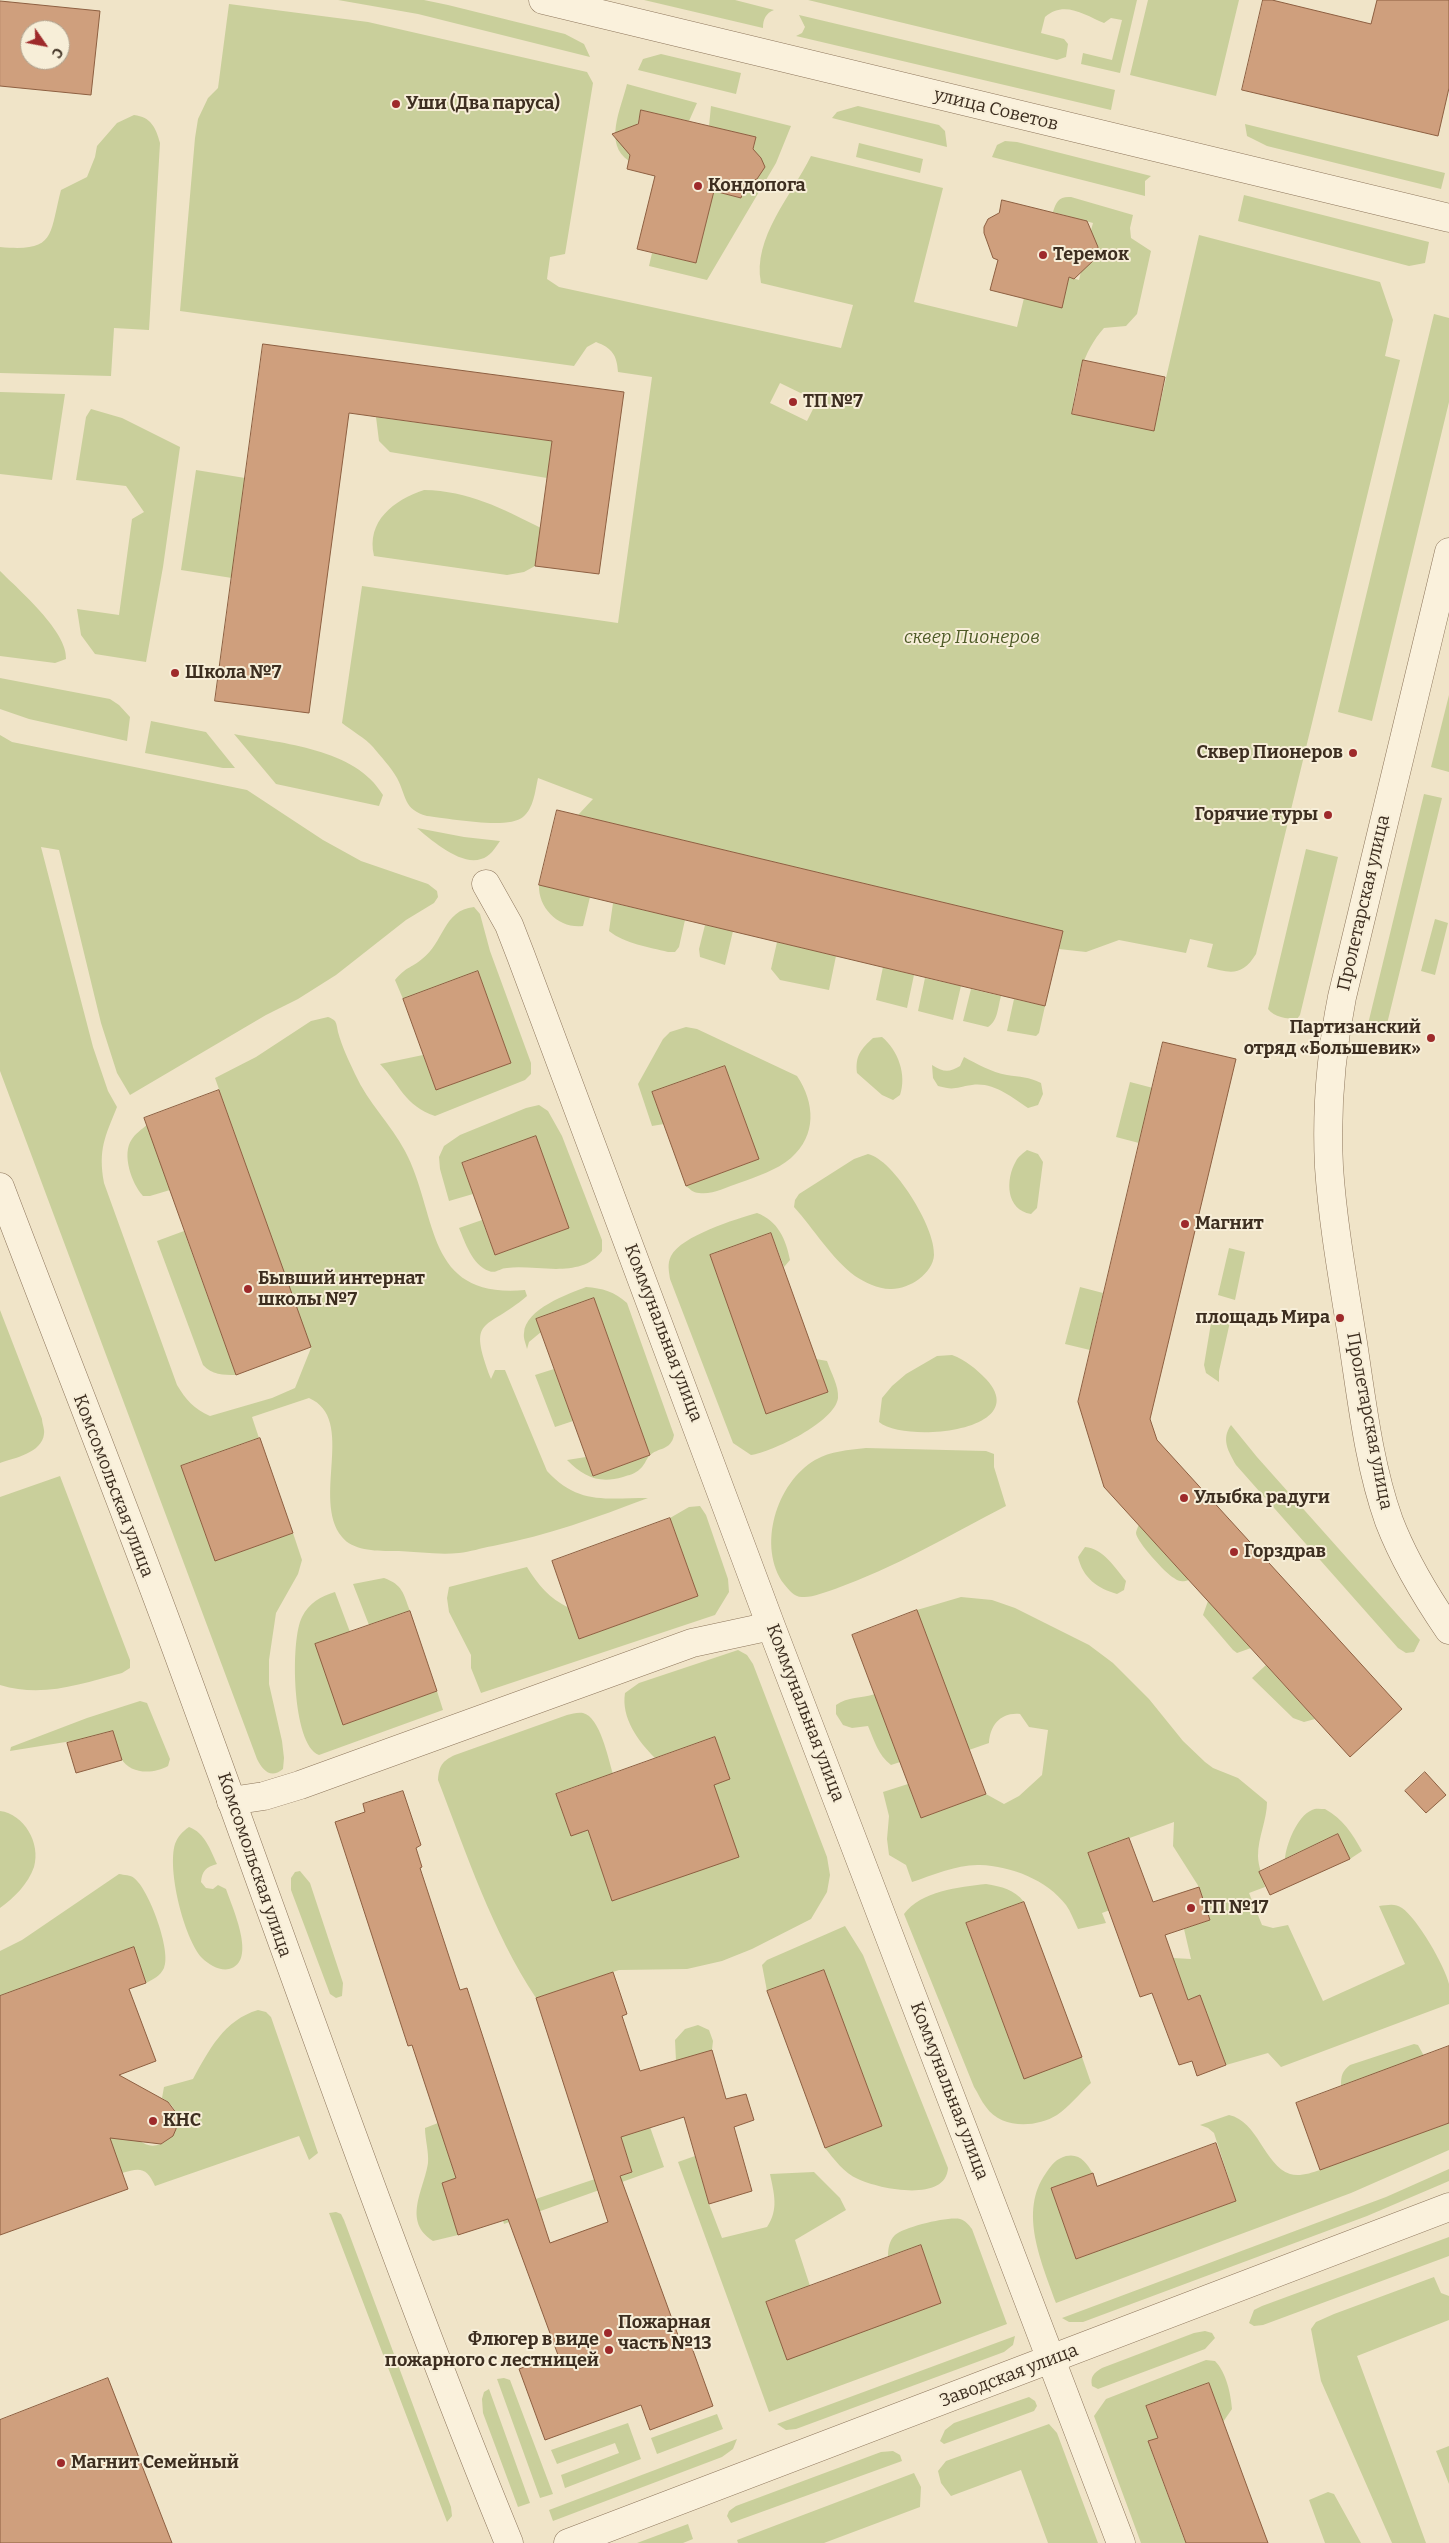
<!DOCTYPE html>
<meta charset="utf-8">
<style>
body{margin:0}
#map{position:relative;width:1449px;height:2543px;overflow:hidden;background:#f0e4c8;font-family:Bitter,serif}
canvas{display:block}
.north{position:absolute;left:20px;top:20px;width:50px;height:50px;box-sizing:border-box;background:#f7eed8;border:1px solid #ada18e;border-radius:50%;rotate:123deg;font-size:14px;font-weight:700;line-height:20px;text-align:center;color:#3d2e20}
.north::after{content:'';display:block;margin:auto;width:18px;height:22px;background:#9e2a2b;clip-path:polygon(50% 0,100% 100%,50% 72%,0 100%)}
</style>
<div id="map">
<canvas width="1449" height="2543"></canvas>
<div class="north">С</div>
</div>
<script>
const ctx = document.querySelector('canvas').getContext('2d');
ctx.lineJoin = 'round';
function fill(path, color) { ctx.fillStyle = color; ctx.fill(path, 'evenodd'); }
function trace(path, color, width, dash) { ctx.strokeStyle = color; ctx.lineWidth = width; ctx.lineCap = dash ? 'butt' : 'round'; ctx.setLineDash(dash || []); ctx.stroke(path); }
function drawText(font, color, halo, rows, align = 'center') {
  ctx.font = font + ' Bitter,serif'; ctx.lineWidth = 4; ctx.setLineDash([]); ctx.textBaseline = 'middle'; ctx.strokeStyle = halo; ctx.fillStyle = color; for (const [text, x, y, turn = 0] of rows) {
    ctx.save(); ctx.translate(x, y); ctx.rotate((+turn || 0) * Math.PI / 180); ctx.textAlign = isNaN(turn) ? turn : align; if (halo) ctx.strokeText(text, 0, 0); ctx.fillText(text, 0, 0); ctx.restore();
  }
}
fill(new Path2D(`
 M338,0H424L448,5L565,34L584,44L590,57L418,14Z
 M644,0H735L774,10C766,13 763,19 763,28Z
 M808,0H1137L1120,73L1081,64L1083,53L1112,60L1122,20L1111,18L1104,23C1085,15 1064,0 1045,17L1041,33L1064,39L1068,44L1066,57L1057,60Z
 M1148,0H1239L1216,96L1130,75Z
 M229,4L368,22L587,72L593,83L565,254L550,257L547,279L559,287L841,348L853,305L761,283C752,238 792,195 811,156L943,188L914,302L1017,327L1024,298L1062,307L1069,277L1079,280L1083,263L1091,262L1095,259L1098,247L1089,238L1093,223L1053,212C1056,202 1059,196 1071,197L1133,215L1130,228L1131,238L1151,251L1137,314L1126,326L1104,328C1083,351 1075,384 1072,414L1154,430L1199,235L1380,282L1393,320L1385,356L1400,360L1256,954C1242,977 1230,973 1207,967L1213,944L1190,939L1186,953L1119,940L1086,952L1059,949L1063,931L578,815L593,799L538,778C535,791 534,808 523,817C508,830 447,818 427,816C403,809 407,797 397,778C391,767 381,757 373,747C365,738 352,731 342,723L362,586L618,623L652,377L618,372C617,355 612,348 596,342L587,347L574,366L180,311L195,138L198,119L208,98L218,88ZM780,383L817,401L807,421L770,403Z
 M799,15L1115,90L1111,110L796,36L802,33L805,27Z
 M661,54L741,73L736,94L638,70L643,59Z
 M627,84L697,103L689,121L641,110L637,126H632L624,131L631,152L629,161C603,144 621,109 627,84Z
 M711,106L791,126L776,163L707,280L649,266L652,253L696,263L714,191L741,198L745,181L757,179L763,170L761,158L753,152L756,137L709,126Z
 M858,106L939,125L945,131L947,147L832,118L837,112Z
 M134,115C151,117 156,128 160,143L149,330L114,328L111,376L0,373V247C56,252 49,236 61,190L87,177L95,157L97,146L117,123Z
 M1245,124L1445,173L1441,189L1267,146L1247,136Z
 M1005,141L1017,142L1151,176L1145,181V196L992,157L997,145Z
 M859,143L923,159L920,173L856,157Z
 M1244,195L1429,242L1425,263L1409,266L1238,221Z
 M1434,314L1449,318V402L1372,721L1338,712Z
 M0,392L65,394L52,480L0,474Z
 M91,409L122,418L180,447L163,567L146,662L95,654L81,635L77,609L119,615L132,519L144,512L126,486L76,480L86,417Z
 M376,417L552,441L547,478L390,452L379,441Z
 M196,470L245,478L232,578L181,570Z
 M424,490C469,491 501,508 541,528L535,566L524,572L507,575L374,556C366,521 394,500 424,490Z
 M0,571C19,590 68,632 66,659L55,663L0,656Z
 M0,678L110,699L119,705L130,717L127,741L29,719L0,709Z
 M1449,695V772L1431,767Z
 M151,721L206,732L235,768H223L145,753Z
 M234,734C283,744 355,748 383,795L379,806L276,784Z
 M0,735L12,742L247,790L323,840L361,861L428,884L437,891L438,897L434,903L406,920L336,975L298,999L266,1015L130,1095L117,1073L101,1023L59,850L41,847L93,1047L108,1091L117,1107C105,1137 98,1149 104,1183L177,1385C186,1400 194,1409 210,1416L272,1398L295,1388L311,1348L215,1078L256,1057L311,1021L328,1017C331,1018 333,1019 335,1021C337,1024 337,1028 338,1032C342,1047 349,1061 355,1074C368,1103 391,1124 405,1151C439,1215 423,1299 525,1290L527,1296C485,1332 467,1315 491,1379L495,1370H505L547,1471C578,1505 606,1498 648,1498C595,1518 549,1535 493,1546C481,1548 470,1552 459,1553C440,1555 418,1552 399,1551C380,1551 354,1552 342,1537C311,1499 357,1419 309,1398L252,1417L259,1438L181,1466L215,1561L293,1533L302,1560L298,1574L276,1613L269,1660V1684L282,1741L284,1758L283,1769C271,1779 263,1771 257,1759L0,1071Z
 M1424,794L1442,798L1386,1028L1368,1024Z
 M417,828L464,837L500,841C495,848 490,857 481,859C461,866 431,840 417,828Z
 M1306,849L1338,857L1300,1015L1297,1019C1287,1019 1274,1017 1268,1009Z
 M539,885L590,897L583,926C560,929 538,909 539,885Z
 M613,903L685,920L679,947L675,952H668C649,947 625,944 609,931Z
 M474,907L480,914L490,951L531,1063V1074L525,1080L435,1116C405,1106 400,1085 380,1064L423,1055L436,1090L511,1063L478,971L403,999L395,980C407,966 410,969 422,959C444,943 443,910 474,907Z
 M1435,919L1448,923L1435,975L1421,971Z
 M705,925L733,931L725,965L700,957L699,949Z
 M777,942L836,956L829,990L780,980L771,969Z
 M883,967L914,975L907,1008L876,1000Z
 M925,978L961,986L953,1020L918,1011Z
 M971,989L1001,996C998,1006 998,1021 988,1027L963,1021Z
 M1014,999L1045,1006L1039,1033L1036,1036L1007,1031Z
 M686,1027L697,1029L797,1076C815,1103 817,1135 791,1158C777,1170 756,1177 739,1183C727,1187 712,1195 699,1193C693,1193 690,1189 686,1186L759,1159L725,1066L652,1092L664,1124L652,1126L638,1084L663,1039L670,1032Z
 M882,1037C898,1050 907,1075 900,1095L893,1100L882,1095L857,1073C855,1056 861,1049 873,1038Z
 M964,1057C977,1064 991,1072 1007,1075C1020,1077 1029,1077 1041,1083L1043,1094L1038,1105L1028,1108C1011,1097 994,1082 972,1085C956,1087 955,1091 938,1086L933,1078L932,1065C943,1072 949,1073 960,1066Z
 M1130,1082L1153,1088L1139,1143L1116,1137Z
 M539,1105L548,1111L562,1136L602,1240V1251C580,1280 536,1264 507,1268C500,1268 496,1274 489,1271C472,1265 465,1242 459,1228L482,1220L495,1255L569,1228L536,1137L462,1163L473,1194L449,1201L440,1169L439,1157L444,1146L460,1135L526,1108Z
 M147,1125L170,1190L150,1196H143C132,1184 121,1154 132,1139C135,1134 142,1129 147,1125Z
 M1027,1150L1038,1154L1043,1162L1037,1208L1031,1214C1006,1210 1005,1180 1016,1161C1018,1157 1023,1153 1027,1150Z
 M868,1154C893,1159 936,1228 934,1255C933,1274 908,1290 890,1289C878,1289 864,1282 855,1276C831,1258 814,1229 794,1207L795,1200L799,1194L854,1159Z
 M757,1213C778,1221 786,1239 790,1260L784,1267L771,1233L710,1255L766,1414L828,1392L816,1359L827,1361C831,1373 839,1386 838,1398C835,1422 772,1452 751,1455L733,1443L670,1279C669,1271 667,1264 671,1256C681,1236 736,1219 757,1213Z
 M184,1231L236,1375C223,1375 212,1375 203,1365L157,1241Z
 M1229,1248L1245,1252L1235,1300L1218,1295Z
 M586,1287C602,1288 615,1292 627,1303L674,1435C671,1451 658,1447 649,1456C646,1460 644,1466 640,1469C635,1474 629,1475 623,1477C599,1484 584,1477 567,1460L586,1457L593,1476L650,1455L594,1298L537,1319L541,1332L529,1342L527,1349C526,1344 523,1338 524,1333C525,1309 568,1294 586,1287Z
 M1080,1287L1103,1293L1090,1350L1065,1344Z
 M0,1310L42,1419C42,1423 45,1430 44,1434C42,1453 14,1458 0,1463Z
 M1212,1317L1230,1322L1219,1371V1382L1206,1373L1204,1365Z
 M952,1355C966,1360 976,1369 986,1379C1034,1431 906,1444 879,1422L882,1398L892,1386L906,1374L937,1356Z
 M554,1369L573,1421L555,1427L535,1375Z
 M1231,1425L1257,1457L1420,1640L1414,1652L1406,1653L1398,1648L1236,1465C1228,1451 1221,1439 1231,1425Z
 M866,1448L986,1451L994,1454V1467L1006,1506C950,1535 894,1568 835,1589C825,1592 812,1598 802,1597C794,1597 789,1590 784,1584C757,1547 776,1483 815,1460C831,1451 848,1450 866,1448Z
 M60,1476L130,1660V1668L122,1673C80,1684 43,1698 0,1685V1497Z
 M700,1506L706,1515L728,1579L729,1592L715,1615L481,1693L471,1668V1655L449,1612L447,1598L449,1587L527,1567C538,1585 549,1598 569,1608L579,1639L698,1596L670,1518L689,1507Z
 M1139,1525L1189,1580C1183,1582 1179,1582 1174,1578C1166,1574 1136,1541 1136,1533C1136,1532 1138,1526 1139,1525Z
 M1085,1547C1103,1548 1115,1568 1126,1581L1124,1590L1117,1594C1097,1588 1083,1578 1078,1557Z
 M384,1578C403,1585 403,1593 410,1611L369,1625L353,1584Z
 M335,1592L350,1632L343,1725L437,1691L443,1710L319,1755C292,1745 290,1640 302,1617C309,1603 321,1596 335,1592Z
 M961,1597L992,1600L1015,1608L1089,1645L1113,1663L1149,1699L1183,1741L1205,1762L1213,1768L1238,1778L1267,1802C1267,1820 1258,1837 1258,1856C1258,1866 1263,1877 1265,1887L1249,1893L1262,1925L1273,1928L1288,1925L1323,2001L1405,1964L1379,1906C1388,1905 1395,1903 1402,1908C1417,1918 1445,1966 1449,1984C1449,1990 1449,1997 1449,2004L1281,2067L1268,2053L1226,2065L1200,1996L1188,2000L1173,1958L1191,1959L1184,1929L1210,1920L1199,1887L1173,1846L1174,1822L1088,1853L1110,1910L1102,1913L1106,1923L1078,1929C1074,1921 1071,1912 1066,1905C1047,1880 1011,1866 980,1865C958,1864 933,1875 912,1882L906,1865L889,1855L887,1839L889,1816L883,1792L908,1784L921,1818L986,1794L1004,1804L1019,1796L1042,1775L1048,1730L1029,1727L1020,1714C1001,1712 990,1725 989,1743L969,1750L917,1610Z
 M1208,1601L1251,1648L1237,1653L1233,1650L1203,1615Z
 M738,1650L747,1655L753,1664L827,1857L830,1875L827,1892L811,1919L752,1949L722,1961L687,1969L619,1970L536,1998C492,1931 467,1855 438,1780C439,1766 442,1761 455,1755L567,1715C572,1714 578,1712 583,1713C600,1717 608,1758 613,1774L556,1793L571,1835L588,1830L612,1901L653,1887L714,1785L730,1778L715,1737L655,1758C638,1741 621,1718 625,1693L639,1683Z
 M1266,1665L1315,1719L1304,1722L1293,1718L1252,1678Z
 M875,1694L900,1762L891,1765C878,1755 874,1740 868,1726L852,1728L843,1725L836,1714V1705C848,1696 861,1699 875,1694Z
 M140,1701L147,1703L170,1759L168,1766C154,1774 130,1775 121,1758C117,1750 116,1739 113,1731L78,1740L10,1751L11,1747L87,1718Z
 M1325,1809C1343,1819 1352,1833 1362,1851L1350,1859L1338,1834L1285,1859C1286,1845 1297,1816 1312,1810C1315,1808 1321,1809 1325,1809Z
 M0,1811C24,1814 41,1843 34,1867C28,1884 14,1898 0,1908Z
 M189,1827C205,1833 210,1849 217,1864C206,1867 202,1871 201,1882L206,1888L213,1889L218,1885L226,1889C232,1907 258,1962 229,1969C220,1971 209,1965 202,1958C184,1938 167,1870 175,1844C178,1836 182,1832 189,1827Z
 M300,1871L310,1883L343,1983L342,1996L336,1998L330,1994L291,1890V1878L295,1872Z
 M119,1874C124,1875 131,1875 134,1878C149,1889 172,1952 164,1968C160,1976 154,1979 146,1983L134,1948L0,1996V1951L22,1940Z
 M986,1884C1002,1887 1014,1889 1024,1902L966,1924L1024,2078L1082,2057L1091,2083C1080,2093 1069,2107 1057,2115C1036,2128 1001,2129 986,2107C981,2101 978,2093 974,2087L904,1914C921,1891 959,1887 986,1884Z
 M845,1926L863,1955L948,2168C946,2203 879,2189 858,2179C844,2173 834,2159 825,2148L882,2126L824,1971L767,1991L762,1965L767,1960Z
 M258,2010L266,2012L271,2017L318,2153L309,2160L299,2136L155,2186C147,2168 141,2167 122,2173L106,2138L123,2118C128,2125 133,2135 139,2140C162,2161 198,2118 162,2098L164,2087L193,2079C209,2050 224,2020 258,2010Z
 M698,2025L709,2030L713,2041L712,2050L676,2061L675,2040L685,2029Z
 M1414,2044L1418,2045L1424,2056L1341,2086C1341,2076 1342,2071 1350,2065Z
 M1229,2115C1258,2121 1264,2165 1290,2174C1299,2177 1311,2173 1320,2170L1449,2123V2150L1351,2193L1056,2303C1042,2263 1018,2212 1046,2173C1052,2164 1056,2159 1066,2156C1080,2153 1087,2163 1093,2174L1051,2188L1076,2259L1236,2201L1214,2133L1208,2128L1200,2125Z
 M438,2123L456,2178L442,2183L458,2235L433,2241C402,2221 424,2190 428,2163C429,2152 425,2139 425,2128Z
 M650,2127L664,2167L504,2224L500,2211L595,2179L597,2184L632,2172L621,2137Z
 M695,2156L709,2204L722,2238L767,2227C779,2209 774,2194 770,2174L814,2172L840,2198L846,2210L795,2240L810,2286L766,2302L787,2359L941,2303L921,2245L888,2257C888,2249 889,2241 895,2235C904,2227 949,2216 960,2219C966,2221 968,2224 972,2229L1007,2324L769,2412L678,2162Z
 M1449,2169V2181L1367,2216L1083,2322H1069L1062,2318L1386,2197Z
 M336,2212L341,2214L344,2220L451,2507L452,2516L447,2522L329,2213Z
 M1449,2237V2256L1263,2325L1254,2326L1249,2323L1254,2310L1262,2306Z
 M1434,2277L1441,2293L1449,2296V2320L1357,2356L1426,2543H1392L1321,2381L1311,2329L1316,2322L1334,2314Z
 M1205,2331L1212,2333L1215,2338L1205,2349L1098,2389L1092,2386C1090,2376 1094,2373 1102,2368L1194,2333Z
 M1015,2336L1013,2345L1004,2352L796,2429L786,2430L777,2424Z
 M1206,2360L1215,2361C1226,2372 1231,2394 1232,2409L1223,2422L1209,2383L1147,2406L1158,2438L1148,2442L1184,2539L1197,2543H1141L1094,2416L1106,2399Z
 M504,2378L510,2380L553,2494L540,2498L497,2379Z
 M489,2389L530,2503L518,2507L483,2413L482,2399L484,2392Z
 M1029,2397L1035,2401L1037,2406L1034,2411L944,2444L940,2441L945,2430L954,2423Z
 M717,2414L723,2429L657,2454L651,2438Z
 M628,2423L641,2459L565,2488L561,2475L619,2453L615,2443L557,2464L551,2450Z
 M1049,2424L1057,2433L1098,2543H1048L1021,2470L951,2496L941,2483L938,2471L946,2461Z
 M737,2439L733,2449L722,2457L553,2521L549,2510Z
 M1449,2446V2484L1436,2451Z
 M893,2451L900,2455L902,2461L731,2523L727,2516L729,2511L736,2506L881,2452Z
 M914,2473L921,2487L920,2507L824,2543H738L737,2540Z
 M1328,2492L1334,2494L1361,2543H1325L1309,2500Z
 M688,2524L693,2539L683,2543H637Z`), '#c9cf9b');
const building = new Path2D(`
 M1263,0H1272L1371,24L1377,0H1449V88L1438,136L1242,90Z
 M0,1L100,11L91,95L0,86ZM30,30H60V60H30Z
 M641,110L756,137L753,149L761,158L765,167L757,179L745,183L741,198L714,191L696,263L637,249L655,176L627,169L630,155L612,134L638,124Z
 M1002,200L1087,221L1098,247L1097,253L1095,259L1074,279L1069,277L1062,308L990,290L998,260L993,258L984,233V227L988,219L999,213Z
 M263,344L624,392L599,574L535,566L552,441L349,413L309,713L215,701Z
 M1083,360L1165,377L1154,431L1072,414Z
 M557,810L1063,931L1045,1006L539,885Z
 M478,971L511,1063L436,1090L403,999Z
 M1163,1042L1236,1059L1150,1419L1157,1440L1402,1709L1350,1757L1104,1487L1078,1402Z
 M725,1066L759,1159L686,1186L652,1092Z
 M219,1090L311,1347L236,1375L144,1118Z
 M536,1136L569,1228L495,1255L462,1163Z
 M771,1233L828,1392L766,1414L710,1255Z
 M594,1298L650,1455L593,1476L536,1319Z
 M260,1438L293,1533L215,1561L181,1466Z
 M670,1518L698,1596L579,1639L552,1561Z
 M917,1610L986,1794L921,1818L852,1635Z
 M410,1611L437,1691L343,1725L315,1644Z
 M113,1731L122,1760L76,1773L67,1743Z
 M715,1737L730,1779L714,1785L739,1857L612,1901L588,1830L571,1836L556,1794Z
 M1425,1772L1446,1795L1426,1813L1405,1791Z
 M403,1791L421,1845L416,1848L422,1867L420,1868L460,1990L467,1988L550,2243L608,2222L536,1998L613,1972L627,2014L622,2016L640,2071L712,2050L726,2099L746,2094L754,2120L734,2127L752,2191L709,2204L684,2117L621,2137L632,2172L620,2176L683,2349L691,2345L713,2406L650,2430L641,2405L545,2440L519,2369L558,2355L508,2219L458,2235L442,2183L456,2178L412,2045L408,2046L335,1822L365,1812L363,1804Z
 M1338,1834L1350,1859L1270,1895L1259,1872Z
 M1129,1838L1153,1902L1199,1887L1210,1920L1165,1935L1188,2000L1200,1995L1226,2065L1197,2076L1192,2061L1179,2065L1152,1993L1140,1997L1088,1853Z
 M1024,1902L1082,2057L1024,2079L966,1923Z
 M134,1947L146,1983L129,1989L156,2061L119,2075L168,2102L177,2114L176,2129L173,2136L161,2144L110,2138L128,2189L0,2235V1996Z
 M824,1970L882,2126L825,2148L767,1991Z
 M1449,2046V2123L1320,2170L1296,2103Z
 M1216,2143L1236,2201L1076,2259L1051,2188L1093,2173L1097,2186Z
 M921,2245L941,2303L787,2360L766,2302Z
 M108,2378L172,2543H0V2420Z
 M1209,2383L1252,2500L1268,2543H1186L1148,2441L1158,2438L1146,2406Z`);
fill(building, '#cf9f7d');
trace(building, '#8d5f41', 1);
const minor = new Path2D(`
 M486,884L509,925L521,956L771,1626L1121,2543
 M231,1801L264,1796L300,1785L692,1643L771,1626
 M568,2543L1449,2207`);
const tertiary = new Path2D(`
 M543,0L1449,218
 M1449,552L1342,997C1331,1053 1326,1109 1329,1167C1333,1226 1344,1285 1353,1343C1362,1402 1369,1465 1389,1521C1404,1560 1425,1595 1449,1630
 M0,1187C61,1348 125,1508 184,1670C291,1962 391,2255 509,2543`);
trace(minor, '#8d765c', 29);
trace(tertiary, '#8d765c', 29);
trace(minor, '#faf1dc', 28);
trace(tertiary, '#faf1dc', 28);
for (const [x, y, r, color] of [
 [396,104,5,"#9e2a2b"],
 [698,186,5,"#9e2a2b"],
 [1043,255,5,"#9e2a2b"],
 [793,402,5,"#9e2a2b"],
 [175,673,5,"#9e2a2b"],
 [1353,753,5,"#9e2a2b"],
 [1328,815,5,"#9e2a2b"],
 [1431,1038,5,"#9e2a2b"],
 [1185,1224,5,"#9e2a2b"],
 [248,1289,5,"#9e2a2b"],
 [1340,1318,5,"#9e2a2b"],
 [1184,1498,5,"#9e2a2b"],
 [1234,1552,5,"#9e2a2b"],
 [1191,1908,5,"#9e2a2b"],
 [153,2121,5,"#9e2a2b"],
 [608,2333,5,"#9e2a2b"],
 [609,2350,5,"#9e2a2b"],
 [61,2463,5,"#9e2a2b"]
]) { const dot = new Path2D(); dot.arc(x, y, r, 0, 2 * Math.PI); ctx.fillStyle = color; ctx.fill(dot); trace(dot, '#f7eed8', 2); }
drawText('bold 18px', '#3d2e20', '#f7eed8', [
 ["Уши (Два паруса)",406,104],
 ["Кондопога",708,186],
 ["Теремок",1053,255],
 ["ТП №7",803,402],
 ["Школа №7",185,673],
 ["Сквер Пионеров",1343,753,"right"],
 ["Горячие туры",1318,815,"right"],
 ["Партизанский",1421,1028,"right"],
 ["отряд «Большевик»",1421,1049,"right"],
 ["Магнит",1195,1224],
 ["Бывший интернат",258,1279],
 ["школы №7",258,1300],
 ["площадь Мира",1330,1318,"right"],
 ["Улыбка радуги",1194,1498],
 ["Горздрав",1244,1552],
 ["ТП №17",1201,1908],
 ["КНС",163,2121],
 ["Пожарная",618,2323],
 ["часть №13",618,2344],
 ["Флюгер в виде",599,2340,"right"],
 ["пожарного с лестницей",599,2361,"right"],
 ["Магнит Семейный",71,2463]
], 'left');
drawText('18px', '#3d2e20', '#f7eed8', [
 ["улица Советов",996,110,14],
 ["Пролетарская улица",1364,903,-77],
 ["Коммунальная улица",663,1333,69],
 ["Пролетарская улица",1369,1421,79],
 ["Комсомольская улица",113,1486,69],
 ["Коммунальная улица",805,1713,69],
 ["Комсомольская улица",254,1865,71],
 ["Коммунальная улица",949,2091,69],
 ["Заводская улица",1009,2376,-21]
]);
drawText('italic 18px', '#4d5a26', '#f7eed8', [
 ["сквер Пионеров",972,638]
]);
</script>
